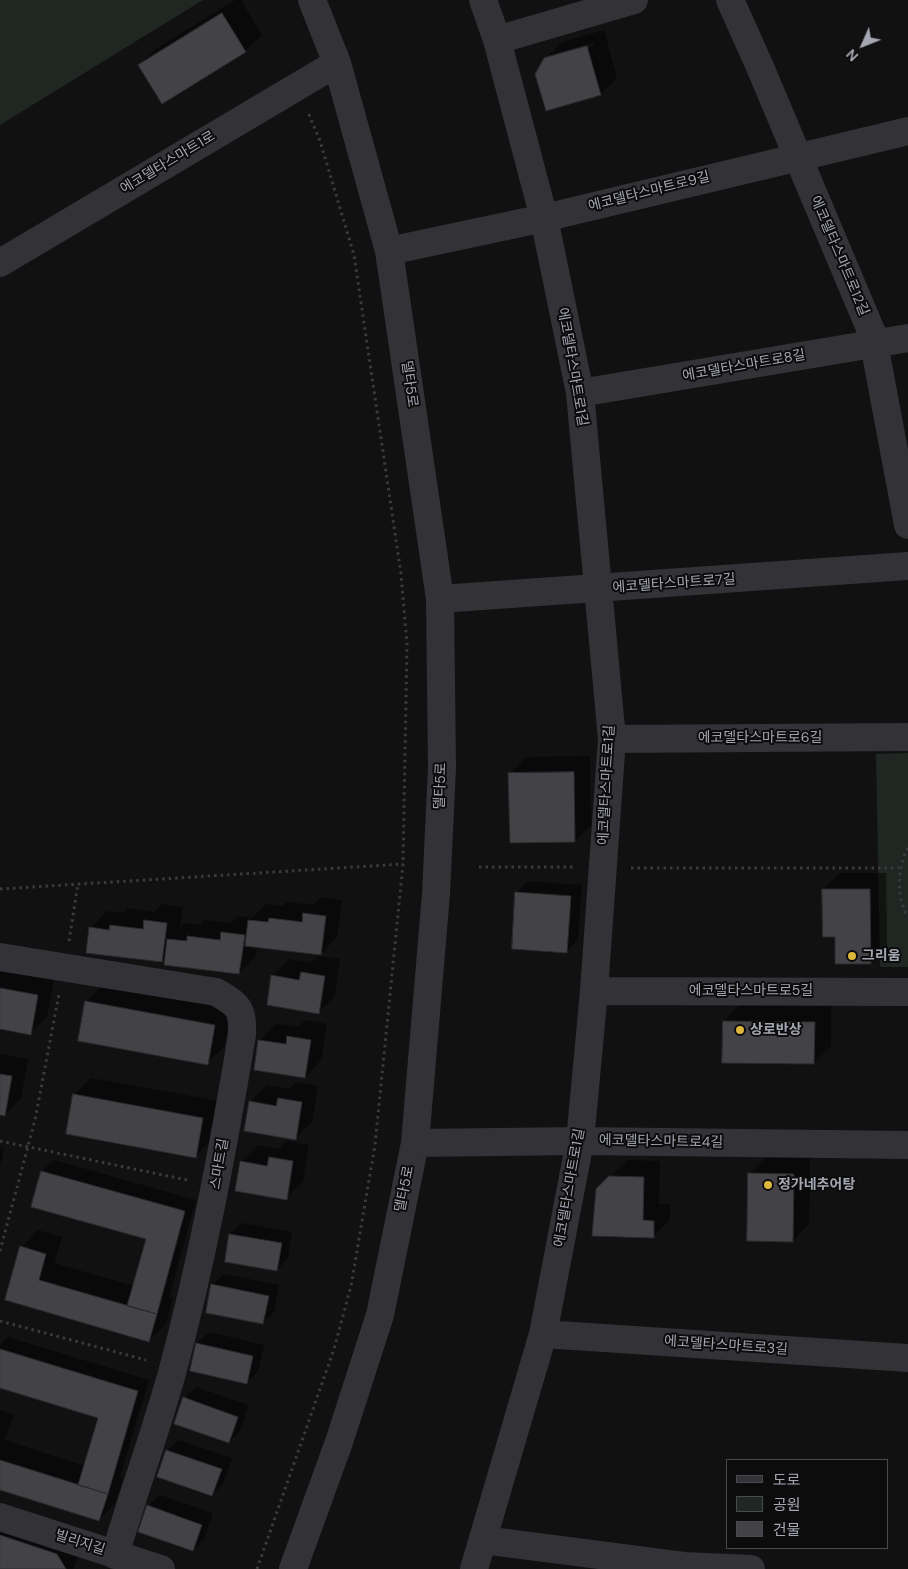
<!DOCTYPE html>
<meta charset="utf-8">
<style>
body{margin:0}
#map{position:relative;width:908px;height:1569px;overflow:hidden;background:#111112;font-family:"DM Sans","Noto Sans KR",sans-serif}
canvas{display:block}
.legend{position:absolute;left:726px;top:1459px;width:162px;height:90px;box-sizing:border-box;background:#0c0c0d;border:1px solid #494a4f;margin:0;padding:6px 9px;list-style:none;font-size:15px;color:#a4a6b1}
.legend li{display:flex;align-items:center;gap:10px;height:25px}
.legend b{width:25px;border:1px solid #494a4f}
.north{position:absolute;left:838px;top:20px;width:50px;height:50px;-webkit-text-stroke:4px #0c0c0d;paint-order:stroke;rotate:226deg;font-size:14px;font-weight:700;line-height:20px;text-align:center;color:#a4a6b1}
.north::after{content:'';display:block;margin:auto;width:18px;height:22px;background:#a4a6b1;clip-path:polygon(50% 0,100% 100%,50% 72%,0 100%)}
</style>
<div id="map">
<canvas width="908" height="1569"></canvas>
<ul class="legend">
<li><b style="height:6px;background:#323237"></b>도로</li>
<li><b style="height:14px;background:#202621"></b>공원</li>
<li><b style="height:14px;background:#434347"></b>건물</li>
</ul>
<div class="north">N</div>
</div>
<script>
const ctx = document.querySelector('canvas').getContext('2d');
ctx.lineJoin = 'round';
function fill(path, color) { ctx.fillStyle = color; ctx.fill(path, 'evenodd'); }
function trace(path, color, width, dash) { ctx.strokeStyle = color; ctx.lineWidth = width; ctx.lineCap = dash ? 'butt' : 'round'; ctx.setLineDash(dash || []); ctx.stroke(path); }
function drawText(font, color, halo, rows, align = 'center') {
  ctx.font = font + ' "DM Sans","Noto Sans KR",sans-serif'; ctx.lineWidth = 4; ctx.setLineDash([]); ctx.textBaseline = 'middle'; ctx.strokeStyle = halo; ctx.fillStyle = color; for (const [text, x, y, turn = 0] of rows) {
    ctx.save(); ctx.translate(x, y); ctx.rotate((+turn || 0) * Math.PI / 180); ctx.textAlign = isNaN(turn) ? turn : align; if (halo) ctx.strokeText(text, 0, 0); ctx.fillText(text, 0, 0); ctx.restore();
  }
}
fill(new Path2D(`
 M0,0H203L0,125Z
 M908,753V967H880L876,754Z`), '#202621');
fill(new Path2D(`
 M235,0H241L262,35L245,51L139,65L156,49Z
 M604,30L617,78L601,94L545,59L562,42ZM593,43L594,46L551,57V55Z
 M590,756L591,825L575,841L510,774L526,757Z
 M840,873H886L887,946L870,962L836,935L823,889Z
 M528,881L582,885L578,940L567,951L517,892Z
 M321,897L342,900L337,937L319,956L340,959L335,996L318,1012L273,976L289,959L311,963L320,954L257,946L256,956L239,973L166,957L162,961L91,928L107,911L123,913L128,908L154,912L162,904L183,907L180,927L185,923L200,925L205,920L231,923L239,916L252,918L266,904L282,906L287,902L313,905Z
 M0,969L54,979L47,1017L30,1033L0,1028Z
 M103,985L231,1008L224,1047L207,1063L86,1002Z
 M740,1004L831,1006V1046L814,1063L724,1021Z
 M305,1020L327,1024L321,1060L305,1077L255,1069L260,1040L276,1024L298,1027Z
 M0,1054L28,1059L21,1098L5,1115L0,1114Z
 M91,1078L219,1101L212,1140L195,1156L74,1095Z
 M296,1082L318,1086L312,1122L295,1139L250,1102L267,1085L289,1089Z
 M286,1141L309,1145L303,1182L286,1198L241,1162L258,1145L279,1149Z
 M0,1147L4,1148L0,1167Z
 M766,1157L810,1158L809,1224L793,1241L749,1174Z
 M54,1160L196,1200L169,1297L173,1298L166,1324L149,1340L7,1299L22,1247L38,1230L62,1237L54,1263L134,1286L147,1238L33,1206L42,1171Z
 M627,1160L660,1161L659,1204H670V1220L653,1236L610,1177Z
 M241,1223L292,1232L288,1258L277,1270L230,1235Z
 M224,1274L279,1285L274,1312L262,1323L212,1285Z
 M209,1332L264,1345L258,1371L246,1383L191,1370L197,1343Z
 M8,1337L149,1380L120,1477L123,1478L115,1503L99,1520L0,1488V1410L14,1414L5,1440L85,1466L99,1417L0,1387V1345Z
 M196,1387L249,1405L240,1431L229,1442L184,1398Z
 M178,1440L232,1458L223,1483L212,1495L167,1451Z
 M160,1495L213,1513L204,1539L193,1550L148,1506Z
 M0,1521L78,1556L73,1569H0Z`), '#0007');
const building = new Path2D(`
 M222,13L246,52L162,104L138,65Z
 M587,46L601,95L546,111L535,74L544,58Z
 M574,772L575,842L510,843L508,773Z
 M822,889H870L871,964H835V937H823Z
 M515,892L571,896L567,953L512,949Z
 M303,913L326,916L321,955L245,946L248,920L268,922L269,918L302,922Z
 M144,920L167,923L162,962L86,953L89,927L109,930L110,925L143,929Z
 M221,932L245,935L239,974L164,965L167,939L187,941V936L220,940Z
 M301,972L325,976L319,1014L267,1005L271,975L299,980Z
 M0,988L38,995L31,1035L0,1029Z
 M85,1001L215,1025L208,1065L78,1041Z
 M723,1021L815,1022L814,1064L722,1063Z
 M287,1036L311,1040L305,1078L254,1070L258,1040L286,1044Z
 M0,1074L12,1076L5,1116L0,1115Z
 M73,1094L203,1118L196,1158L66,1134Z
 M278,1098L302,1102L296,1140L244,1131L249,1101L276,1106Z
 M269,1157L293,1161L287,1200L235,1191L240,1161L267,1166Z
 M41,1171L185,1211L157,1314L127,1306L146,1239L31,1207Z
 M748,1173L794,1174L793,1242L747,1241Z
 M609,1176L644,1177L643,1220L654,1221V1238L592,1236L596,1189Z
 M229,1234L282,1243L277,1271L225,1262Z
 M20,1246L46,1254L39,1280L157,1314L149,1342L5,1300Z
 M211,1284L269,1296L263,1324L206,1313Z
 M196,1343L253,1356L247,1384L190,1371Z
 M0,1349L138,1391L108,1494L78,1485L98,1418L0,1388Z
 M183,1397L238,1417L229,1443L174,1424Z
 M166,1450L222,1469L212,1496L157,1477Z
 M0,1460L108,1494L99,1521L0,1490Z
 M147,1505L202,1525L193,1551L138,1532Z
 M0,1535L57,1554L66,1569H0Z`);
fill(building, '#434347');
trace(building, '#2b2b2e', 1);
trace(new Path2D(`
 M908,848C897,868 896,897 908,917
 M479,867H575
 M631,868H899
 M0,889L403,864
 M69,941L78,884
 M0,1141L187,1180
 M0,1251L35,1120L59,994
 M0,1321L146,1360
 M257,1569L334,1349L351,1286L375,1145L403,864L407,644L401,574L354,255L320,141L308,112`), '#3a3b3f', 3, [2.5, 4]);
trace(new Path2D(`
 M730,0L760,67L872,333L908,525
 M497,40L634,0
 M389,251L544,218L908,131
 M0,263L337,63
 M580,393L908,338
 M440,599L908,566
 M612,739L908,737
 M0,957L216,992C239,1005 243,1009 242,1035C223,1149 202,1262 172,1373C155,1434 133,1494 115,1555
 M594,991L908,992
 M415,1143L580,1141L908,1145
 M543,1334L908,1358
 M0,1517L161,1569
 M483,1540L684,1566L751,1569
 M293,1569L339,1442L380,1315L415,1143L436,894L442,767L440,599L389,251L337,63L312,0
 M474,1569L543,1334L580,1141L594,991L612,739L580,393L544,218L497,40L483,0`), '#323237', 28);
for (const [x, y, r, color] of [
 [852,956,5,"#deb83d"],
 [740,1030,5,"#deb83d"],
 [768,1185,5,"#deb83d"]
]) { const dot = new Path2D(); dot.arc(x, y, r, 0, 2 * Math.PI); ctx.fillStyle = color; ctx.fill(dot); trace(dot, '#0c0c0d', 2); }
drawText('14px', '#a4a6b1', '#0c0c0d', [
 ["에코델타스마트1로",168,163,-31],
 ["에코델타스마트로9길",649,192,-14],
 ["에코델타스마트로12길",839,256,67],
 ["에코델타스마트로8길",744,366,-10],
 ["에코델타스마트로1길",572,367,80],
 ["델타5로",409,384,82],
 ["에코델타스마트로7길",674,584,-4],
 ["에코델타스마트로6길",760,738],
 ["에코델타스마트로1길",607,785,-87],
 ["델타5로",441,786,-88],
 ["에코델타스마트로5길",751,991],
 ["에코델타스마트로4길",661,1142,1],
 ["스마트길",220,1164,-80],
 ["에코델타스마트로1길",570,1188,-80],
 ["델타5로",405,1189,-79],
 ["에코델타스마트로3길",726,1346,4],
 ["빌리지길",80,1543,18]
]);
drawText('bold 14px', '#a4a6b1', '#0c0c0d', [
 ["그리움",862,956],
 ["상로반상",750,1030],
 ["정가네추어탕",778,1185]
], 'left');
</script>
